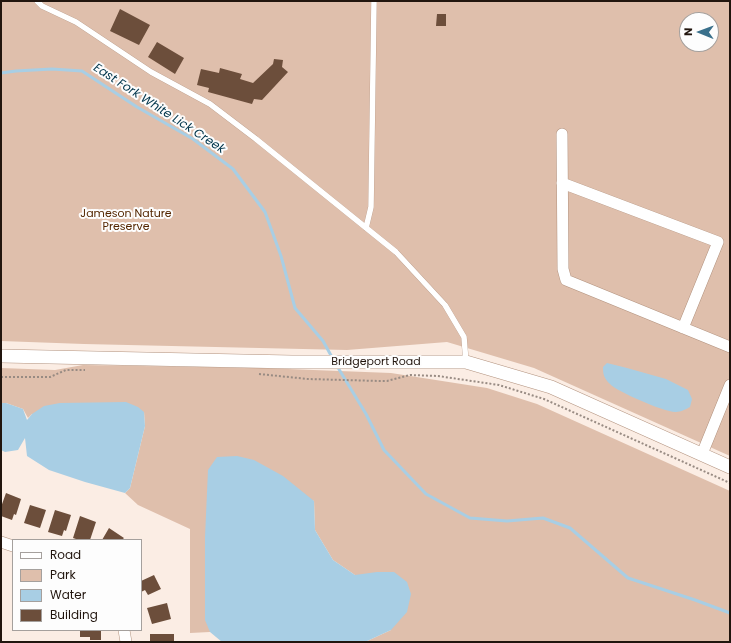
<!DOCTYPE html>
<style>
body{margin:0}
#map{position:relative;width:731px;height:643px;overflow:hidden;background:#fbede4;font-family:Poppins,sans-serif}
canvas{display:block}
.frame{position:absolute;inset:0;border:2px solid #21150e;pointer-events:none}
.legend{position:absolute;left:12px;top:539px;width:130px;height:92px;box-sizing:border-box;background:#fdfdfd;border:1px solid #a5a09d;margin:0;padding:5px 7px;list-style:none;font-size:12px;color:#21150e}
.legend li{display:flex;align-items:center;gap:8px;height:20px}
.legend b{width:20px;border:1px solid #a5a09d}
.north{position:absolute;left:679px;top:12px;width:40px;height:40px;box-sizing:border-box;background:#fdfdfd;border:1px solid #a5a09d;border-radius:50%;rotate:271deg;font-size:11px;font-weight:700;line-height:16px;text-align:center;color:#21150e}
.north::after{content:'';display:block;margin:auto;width:14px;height:18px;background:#3a708b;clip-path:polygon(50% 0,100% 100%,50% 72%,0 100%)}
</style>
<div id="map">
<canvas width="731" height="643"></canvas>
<div class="frame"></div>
<ul class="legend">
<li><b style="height:5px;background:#fff"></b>Road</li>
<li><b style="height:11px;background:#dfbfac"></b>Park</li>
<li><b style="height:11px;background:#a8cee4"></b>Water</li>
<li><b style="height:11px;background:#6c4e3b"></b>Building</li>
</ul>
<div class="north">N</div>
</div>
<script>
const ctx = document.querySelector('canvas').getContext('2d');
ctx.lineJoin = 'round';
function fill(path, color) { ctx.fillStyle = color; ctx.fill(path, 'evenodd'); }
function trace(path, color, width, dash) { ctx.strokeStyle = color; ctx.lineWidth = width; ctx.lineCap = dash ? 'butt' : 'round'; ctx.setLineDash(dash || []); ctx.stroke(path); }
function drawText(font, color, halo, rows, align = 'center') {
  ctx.font = font + ' Poppins,sans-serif'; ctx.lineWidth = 4; ctx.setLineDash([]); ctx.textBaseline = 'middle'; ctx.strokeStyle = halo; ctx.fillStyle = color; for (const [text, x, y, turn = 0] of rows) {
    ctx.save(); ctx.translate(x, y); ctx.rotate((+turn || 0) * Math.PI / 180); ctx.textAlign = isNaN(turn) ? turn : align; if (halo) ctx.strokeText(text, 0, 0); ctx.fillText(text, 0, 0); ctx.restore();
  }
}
fill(new Path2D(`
 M1,1H730V456L534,368L447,342L347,350L84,344L1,341ZM687,20H711V44H687Z
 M83,365L262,368L391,373L487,388L537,404L730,491V642H365L391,630L355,575L333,560L315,530L314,501L208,470L210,632L190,633V529L138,505L125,493L130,488L145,426L144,412L32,414L28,418L23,409L6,403H1V368L55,370Z`), '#dfbfac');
fill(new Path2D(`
 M607,363L627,368L666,379L688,390L692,399L690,407C686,409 681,412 676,412C666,413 616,391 610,384C604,378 603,375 603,367Z
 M126,402L138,407L144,412L145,426L130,488L125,493L85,482L49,470L27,456L25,438L18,450L5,452L1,450V403H6L23,409L27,420L32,414L44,406L60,403Z
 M237,456L254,460L283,476L314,501L315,530L333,560L355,575L377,572H394L407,582L411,594L407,612L391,630L365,642H222L210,632L205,620V537L208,470L217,457Z`), '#a8cee4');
trace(new Path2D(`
 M1,73L16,71L52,69L82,71L137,107L193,139L233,169L265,212L281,256L295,308L323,341L333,359
 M337,366L366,414L384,450L426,494L470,518L507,521L543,518L570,528L628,578L695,600L730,613`), '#a8cee4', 3);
fill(new Path2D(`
 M120,9L150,25L139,45L110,31Z
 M437,14H446V26H436Z
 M157,42L184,58L175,74L148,57Z
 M274,59L283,60L282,67L288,72L262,100L254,99L252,104L208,92L209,88L197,85L201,69L219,73L220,68L242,74L240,79L253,83L273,64Z
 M6,493L21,499L16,515L14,514L12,520L1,516V507Z
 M30,505L46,510L40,528L24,523Z
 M55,510L71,515L66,531L64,530L62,536L48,532Z
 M80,516L96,522L90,540H79L73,538Z
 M109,528L124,538L122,540H102Z
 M154,575L161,589L148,595L145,590L141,592V581Z
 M167,603L171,619L152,624L147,608Z
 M80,630H101V640H90V637H80Z
 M150,634H174V642H150Z`), '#6c4e3b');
const service = new Path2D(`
 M37,1L42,6L76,22L151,72L210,104L256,139L396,252L445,305L464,337L466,362
 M366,228L371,207L374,1`);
const minor = new Path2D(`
 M562,134L563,269L566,280L730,347
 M562,183L718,242L683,328
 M702,454L730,385
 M1,542L13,546
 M124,630L126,642`);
const tertiary = new Path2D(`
 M1,356L292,362H466L551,387L730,467`);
trace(service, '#b2927e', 6);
trace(minor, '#b2927e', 12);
trace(tertiary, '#b2927e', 14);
trace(new Path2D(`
 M259,374L308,379L380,381H387L410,375L438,376L499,385L544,399L730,483
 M1,377H50L66,370H85`), '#988b83', 2, [2, 2]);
trace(service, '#fff', 5.5);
trace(minor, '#fff', 11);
trace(tertiary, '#fff', 13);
drawText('11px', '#542702', '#fdfdfd', [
 ["Jameson Nature",126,214],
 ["Preserve",126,227]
]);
drawText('11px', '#21150e', '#fdfdfd', [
 ["Bridgeport Road",376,362]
]);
drawText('italic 12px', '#00354b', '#fdfdfd', [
 ["East Fork White Lick Creek",159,109,33]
]);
</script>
